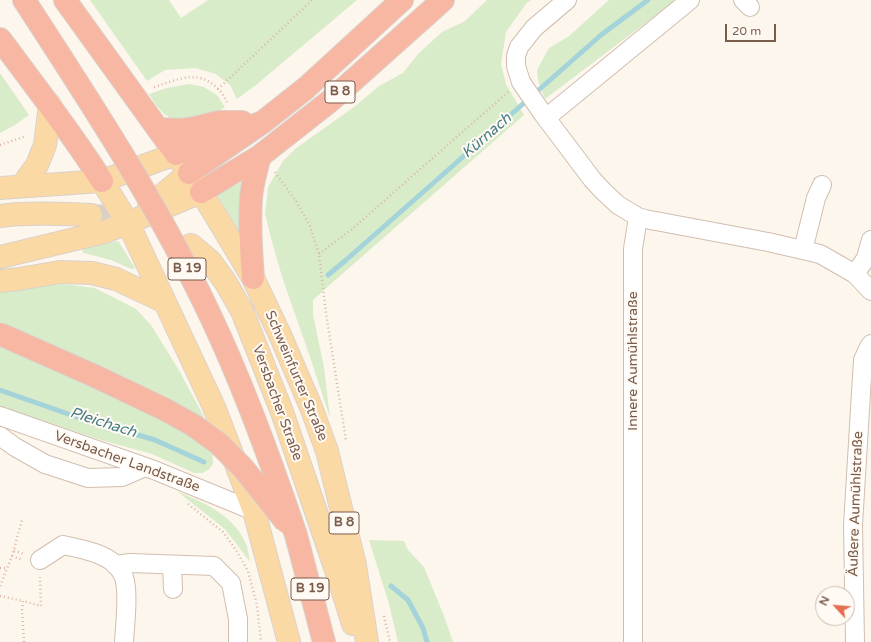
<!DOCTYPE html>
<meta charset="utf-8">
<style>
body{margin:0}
#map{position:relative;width:871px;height:642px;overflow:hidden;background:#fdf6ec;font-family:"Varela Round",sans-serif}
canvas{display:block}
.north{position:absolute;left:815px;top:586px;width:40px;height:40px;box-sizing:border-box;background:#fffaf3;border:1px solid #cabbb1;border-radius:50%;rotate:296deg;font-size:11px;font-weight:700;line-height:16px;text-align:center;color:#7a5c4d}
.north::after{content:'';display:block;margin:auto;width:14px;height:18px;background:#e76f51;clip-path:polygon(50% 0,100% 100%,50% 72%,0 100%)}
.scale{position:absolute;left:725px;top:24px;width:51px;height:18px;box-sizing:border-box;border:2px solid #7a5c4d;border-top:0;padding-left:5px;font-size:12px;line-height:14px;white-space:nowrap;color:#7a5c4d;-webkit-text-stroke:3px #fffaf3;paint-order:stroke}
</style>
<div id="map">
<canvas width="871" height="642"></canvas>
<div class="north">N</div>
<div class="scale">20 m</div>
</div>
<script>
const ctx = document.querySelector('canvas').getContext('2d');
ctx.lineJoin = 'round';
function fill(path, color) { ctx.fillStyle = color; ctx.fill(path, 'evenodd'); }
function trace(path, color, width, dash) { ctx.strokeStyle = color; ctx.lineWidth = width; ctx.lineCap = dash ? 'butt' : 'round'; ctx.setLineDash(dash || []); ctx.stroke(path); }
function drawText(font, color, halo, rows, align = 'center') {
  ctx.font = font + ' "Varela Round",sans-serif'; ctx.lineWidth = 4; ctx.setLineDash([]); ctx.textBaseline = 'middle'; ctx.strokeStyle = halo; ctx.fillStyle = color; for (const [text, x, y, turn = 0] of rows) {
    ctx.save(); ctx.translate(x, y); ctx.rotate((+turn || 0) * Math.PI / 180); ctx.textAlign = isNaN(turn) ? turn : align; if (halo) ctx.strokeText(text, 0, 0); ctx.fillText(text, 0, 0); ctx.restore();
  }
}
fill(new Path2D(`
 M90,0H169L181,18L208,0H357L256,85L237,99L230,85L216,74L195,68L165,70L147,81Z
 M487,0H531L526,4L506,32L501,64L506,84L524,115L333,282L313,300V315L324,367L330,418L310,357L283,280L272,242L265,214L268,187L283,161L295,149L354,107L379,86L403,73L418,54L442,32L465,21Z
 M609,0H676L545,99L538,80L537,70L549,48L569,36Z
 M0,73L29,115L15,125L0,133Z
 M189,84L204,87L217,95L225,107L213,115L191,122L174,120L164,114L156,105L149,94L167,88Z
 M241,182L243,183L240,203V233L218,196L219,194Z
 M117,241L119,242L135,268L134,269H131L111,260L84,253L82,252L83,249L84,248Z
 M63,284L95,288L136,309L151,325L180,372L203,415L212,445L213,464L209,469L203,473H194L152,454L101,440L0,406V293L14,291L39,286Z
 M178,492C206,503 235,516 247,546C248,551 249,557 250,562L225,529Z
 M369,540L404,541L408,550L424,567L444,616L453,642H398L389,604Z`), '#d8ecc9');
trace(new Path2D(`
 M328,275L346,260L601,35L648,0
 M0,390L74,416L155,440L204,462
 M391,586L408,600L423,628L427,642`), '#a5d3da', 5);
trace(new Path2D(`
 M91,215L120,217L140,221`), '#dcd0c4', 22, [22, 11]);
const minor = new Path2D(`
 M567,0L534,28L519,47L516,56V66L521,82L543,114L592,179L603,191L618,205L638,217L645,219L768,242L820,254L855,274L871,291
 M743,0L750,7
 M546,118L690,0
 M803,250L816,198L822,185
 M855,274L866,258L871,240
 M0,416L154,470L254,511
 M0,436L15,447L45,464L88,478L122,477L145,467
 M40,560L63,545C80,549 101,552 115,564C118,567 122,573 124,577C129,593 125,625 124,642
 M115,565L130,563L214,566L231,583L238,619V642
 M172,565L173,589
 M633,642V249L638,217
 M855,642L853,525L863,360L869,347L871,344`);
const major = new Path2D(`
 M102,181L128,223L214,407L254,511L289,642
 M22,186L37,165L45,145L50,105
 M0,188L102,181L176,154L213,211L253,278L281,337L311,407L327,451L355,565L367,642
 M149,206L189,173
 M0,216C29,212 62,214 91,215
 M191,245L211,262L226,283L242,311L282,412L338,576L353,624
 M0,257L104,232L128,223L201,192
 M0,281L19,279L60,272L92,273L116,279L165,302`);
const highway = new Path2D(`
 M24,0L39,23
 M65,0L176,154L263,122
 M0,39C35,86 71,132 102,181
 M159,129L181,130L195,128L219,122H242
 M189,173L263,122L306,88L402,0
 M201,192L260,156L330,101L443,0
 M253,278C251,251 249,225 251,199C252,184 256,170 260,156
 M296,535L324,642`);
trace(minor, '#d1beb0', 20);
trace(major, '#dad1cd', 24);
trace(highway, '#dad1cd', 24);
trace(new Path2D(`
 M154,87C177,80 198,68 218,89C222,92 224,97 227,102
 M218,89L312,0
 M0,145L26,136
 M275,172L296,201L310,226L319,254L326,313L346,441
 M319,254L351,230L508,92
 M188,504L223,532L236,550L248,571L257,605L261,642
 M14,551L25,554
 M12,556L23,560
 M0,568H7
 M0,586L12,556L22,520
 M0,596L23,601
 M384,616L390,642
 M24,642L22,610L23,601L41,606L40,577`), '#d9b8a5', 2.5, [1, 3]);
trace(minor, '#fff', 18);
trace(major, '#fbd9a5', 22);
trace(highway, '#f7b7a3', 22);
const highwayBridge = new Path2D(`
 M39,23C100,117 162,213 210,315C244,386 271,461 296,535
 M0,334L97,377L166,410L193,425L218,443L243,468L286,522`);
trace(highwayBridge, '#dad1cd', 24, []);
trace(highwayBridge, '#f7b7a3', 22);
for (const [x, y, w] of [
 [340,92,30],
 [187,269,38],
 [344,523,30],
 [310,589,38]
]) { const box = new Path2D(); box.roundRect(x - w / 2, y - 11, w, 22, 3); ctx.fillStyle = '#fffaf3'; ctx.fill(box); trace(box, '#7a5c4d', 1); }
drawText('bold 13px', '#7a5c4d', null, [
 ["B 8",340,92],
 ["B 19",187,269],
 ["B 8",344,523],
 ["B 19",310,589]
]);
drawText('14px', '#7a5c4d', '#fffaf3', [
 ["Innere Aumühlstraße",633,361,-90],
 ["Schweinfurter Straße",296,376,67],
 ["Versbacher Straße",277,403,70],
 ["Versbacher Landstraße",127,462,20],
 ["Äußere Aumühlstraße",856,504,-88]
]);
drawText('italic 15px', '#437c86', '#fffaf3', [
 ["Kürnach",487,136,-41],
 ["Pleichach",103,423,18]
]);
</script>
